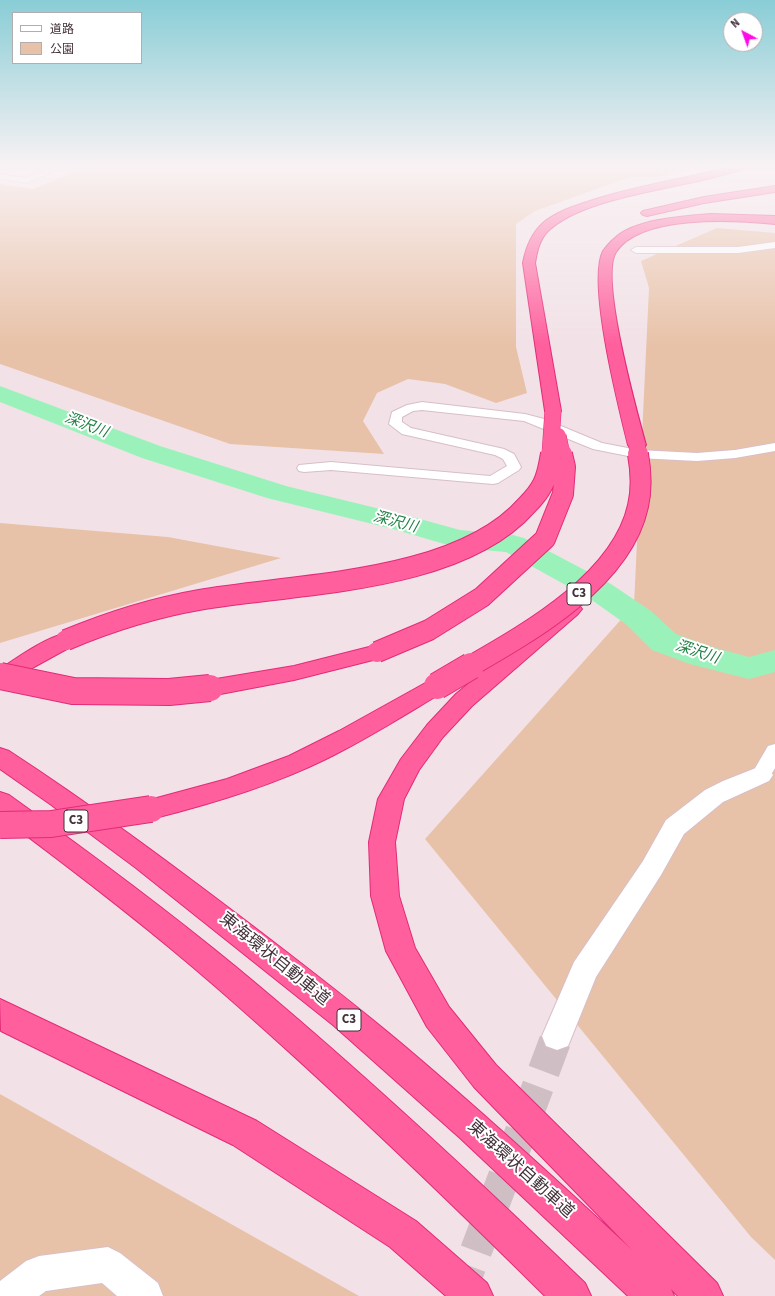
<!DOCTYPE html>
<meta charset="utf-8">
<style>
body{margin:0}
#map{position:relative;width:775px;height:1296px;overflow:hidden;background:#f2e2e7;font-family:"Source Sans 3","Noto Sans JP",sans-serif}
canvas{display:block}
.legend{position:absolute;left:12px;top:12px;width:130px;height:52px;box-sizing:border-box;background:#fff;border:1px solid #b4adb0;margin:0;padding:5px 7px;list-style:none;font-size:12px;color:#43323a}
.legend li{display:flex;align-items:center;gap:8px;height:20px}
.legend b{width:20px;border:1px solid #b4adb0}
.north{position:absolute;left:723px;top:12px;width:40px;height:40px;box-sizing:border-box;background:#fff;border:1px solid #b4adb0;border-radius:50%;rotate:319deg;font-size:11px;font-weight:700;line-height:16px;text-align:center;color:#43323a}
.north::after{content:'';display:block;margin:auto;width:14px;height:18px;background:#ff0be7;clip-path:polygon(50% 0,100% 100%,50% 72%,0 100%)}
</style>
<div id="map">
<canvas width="775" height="1296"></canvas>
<ul class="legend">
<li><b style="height:5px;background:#fff"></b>道路</li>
<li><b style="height:11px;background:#e8c2a8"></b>公園</li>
</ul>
<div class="north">N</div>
</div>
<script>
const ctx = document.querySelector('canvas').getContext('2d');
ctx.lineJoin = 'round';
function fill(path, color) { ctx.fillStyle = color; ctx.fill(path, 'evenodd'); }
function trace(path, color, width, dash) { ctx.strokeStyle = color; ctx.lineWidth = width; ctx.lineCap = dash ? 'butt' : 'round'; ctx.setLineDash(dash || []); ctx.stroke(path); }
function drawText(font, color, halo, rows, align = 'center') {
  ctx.font = font + ' "Source Sans 3","Noto Sans JP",sans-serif'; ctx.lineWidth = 4; ctx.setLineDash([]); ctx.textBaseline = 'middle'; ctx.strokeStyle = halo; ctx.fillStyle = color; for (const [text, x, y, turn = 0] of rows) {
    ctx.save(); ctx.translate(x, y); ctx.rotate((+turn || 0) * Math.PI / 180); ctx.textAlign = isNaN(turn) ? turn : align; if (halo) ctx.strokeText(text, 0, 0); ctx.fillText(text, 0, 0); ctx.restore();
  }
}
fill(new Path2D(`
 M90,165H710L658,177H630L535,211L516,224V347L527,393L496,403L445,384L408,379L377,393L363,421L384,454L230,444L0,364V184L33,189Z
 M717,228L775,233V1260L751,1237L425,839L634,605L649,288L641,261Z
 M0,523L168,537L281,558L0,643Z
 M0,1094L359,1296H0Z`), '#e8c2a8');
fill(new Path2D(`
 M0,386L160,446L286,486L413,517L460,530L513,535L524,538L611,584L651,611L676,634L712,647L749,657L775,650V672L749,679L690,664L652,650L627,625L589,598L506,552L458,548L393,529L267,498L142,458L0,402Z`), '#9af2ba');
trace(new Path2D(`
 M459,1296L557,1036`), '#cfbfc4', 32, [32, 16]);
const minor = new Path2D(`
 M60,165H70L26,183L0,178V174L25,178Z
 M775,242V248L738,253H636L631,250L636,247H738Z
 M422,402L525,414L544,419L602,443L638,450L697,453L735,450L775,443V451L735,458L697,461L638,458L593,449L524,421L422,410L413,411L402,417V422L411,428L504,449L514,454L521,467L519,470L498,483L493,484L331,470L304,472L299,471L297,468L299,465L331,462L490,476L507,466L503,459L495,455L402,434L389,424L392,412L407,405Z
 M775,744V768L768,780L761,782L754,780L751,775L768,746Z`);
const tertiary = new Path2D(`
 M761,766L769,769L773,775L769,781L723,802L684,834L661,875L596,977L568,1046L557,1050L546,1046L542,1036L574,962L643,861L666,820L705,790L723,781Z
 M108,1247L120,1253L158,1283L163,1296H117L102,1283L46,1291L39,1296H0V1281L26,1261L39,1256Z`);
const motorway = new Path2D(`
 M736,165H750L749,167C727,174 706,180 684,184C645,193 576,203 547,232C539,241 537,252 535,263L561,411L559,414L553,416L547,414L545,411L523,263C526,247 531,234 543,223C556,212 574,206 590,201C638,185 688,179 736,165Z
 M775,186V192L704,203L647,216L643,215L641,213L643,211L704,197Z
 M711,214L775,216V224C735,220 641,214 616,252C599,277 637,412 646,445L643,449L637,450L631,449L628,445C619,408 587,283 603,251C606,247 611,241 615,238C635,219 685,216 711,214Z
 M571,603L578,604L582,609L578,614L472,706L443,737L419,770L404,799L395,842L399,896L415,948L449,1007L496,1065L717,1283L723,1296H678L671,1289L674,1296H628L460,1138L333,1025L136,868L50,804L0,769V748L9,751C92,805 171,864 250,924C301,963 352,1002 402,1044C480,1110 557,1180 632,1250L474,1087L427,1027L386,951L371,896L369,842L378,799L401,759L427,725L456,694L564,604Z
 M66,633L74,635L77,640L74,645L34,667L8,685L0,688V669C20,656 43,639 66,633Z
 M377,645L385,647L388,652L385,657L294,680L210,696L202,693L199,688L202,683L210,680L294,666Z
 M437,678L445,681L448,686L445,691C406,714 367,739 326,759C271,786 211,804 151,819L142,816L138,809L142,802L227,779L289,756L339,731L429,681Z
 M0,792L9,795C86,850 163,907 236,967C357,1067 472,1174 585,1283L591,1296H545C438,1190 329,1085 215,986C146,926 73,870 0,816Z
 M0,999L257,1121L416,1221L487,1283L493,1296H446L390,1247L233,1145L1,1031Z`);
trace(minor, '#d8bec8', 2);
trace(tertiary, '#d8bec8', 2);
trace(motorway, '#e22b78', 2);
fill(minor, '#fff');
fill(tertiary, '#fff');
fill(motorway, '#ff5f9d');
const motorwayBridgeFar2 = new Path2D(`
 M558,436L562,455
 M637,445L638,455
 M550,455L553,411`);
const motorwayBridgeFar1 = new Path2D(`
 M66,640C109,622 153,608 199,600C296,583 458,584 527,505C533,499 539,492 543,484C548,474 549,464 551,454
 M377,652L429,630L482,597L545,539L563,494L565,467L562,454
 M469,667C530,632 622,580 638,506C642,489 641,471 638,454`);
const motorwayBridge = new Path2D(`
 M0,676L73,691L169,692L210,688
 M437,686L471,666
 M0,825L51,824L151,809`);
trace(motorwayBridgeFar2, '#e22b78', 17, []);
trace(motorwayBridgeFar1, '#e22b78', 22, []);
trace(motorwayBridge, '#e22b78', 28, []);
trace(motorwayBridgeFar2, '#ff5f9d', 16);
trace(motorwayBridgeFar1, '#ff5f9d', 20);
trace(motorwayBridge, '#ff5f9d', 26);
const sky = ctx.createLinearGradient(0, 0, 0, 346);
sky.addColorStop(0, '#89cdd6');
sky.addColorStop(0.48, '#f9f2f4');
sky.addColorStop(1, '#f9f2f400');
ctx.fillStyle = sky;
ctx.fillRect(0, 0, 775, 346);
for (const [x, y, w] of [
 [579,594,24],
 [76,821,24],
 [349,1020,24]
]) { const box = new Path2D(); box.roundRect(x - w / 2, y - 11, w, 22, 3); ctx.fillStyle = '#fff'; ctx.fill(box); trace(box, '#43323a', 1); }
drawText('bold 13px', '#43323a', null, [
 ["C3",579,594],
 ["C3",76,821],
 ["C3",349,1020]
]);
drawText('italic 15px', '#228145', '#fff', [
 ["深沢川",86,426,21],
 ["深沢川",395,523,15],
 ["深沢川",697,653,18]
]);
drawText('17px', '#43323a', '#fff', [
 ["東海環状自動車道",274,960,39],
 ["東海環状自動車道",520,1170,42]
]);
</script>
